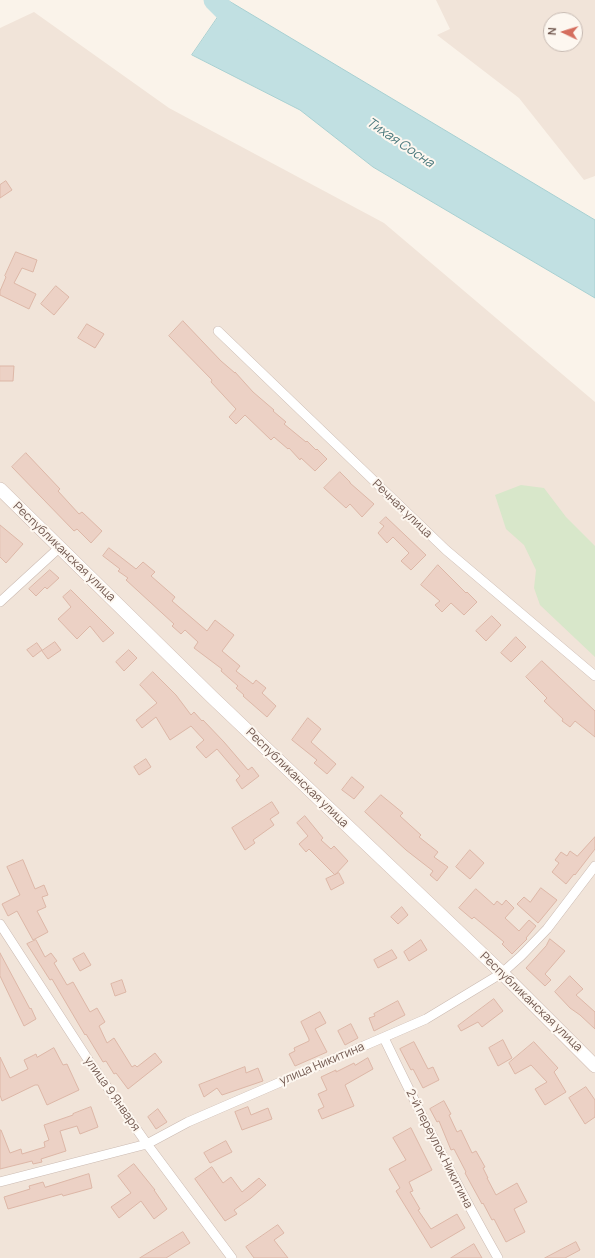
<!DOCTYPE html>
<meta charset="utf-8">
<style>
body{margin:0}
#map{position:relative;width:595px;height:1258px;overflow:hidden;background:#faf3ea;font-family:Manrope,sans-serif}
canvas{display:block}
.north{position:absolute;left:543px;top:12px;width:40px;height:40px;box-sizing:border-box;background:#fdf7f0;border:1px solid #c5b8b0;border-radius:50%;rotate:274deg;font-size:11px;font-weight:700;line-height:16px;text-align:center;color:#725950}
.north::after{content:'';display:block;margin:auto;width:14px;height:18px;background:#d56e5e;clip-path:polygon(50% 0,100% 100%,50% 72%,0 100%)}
</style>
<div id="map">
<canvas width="595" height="1258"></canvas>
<div class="north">N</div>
</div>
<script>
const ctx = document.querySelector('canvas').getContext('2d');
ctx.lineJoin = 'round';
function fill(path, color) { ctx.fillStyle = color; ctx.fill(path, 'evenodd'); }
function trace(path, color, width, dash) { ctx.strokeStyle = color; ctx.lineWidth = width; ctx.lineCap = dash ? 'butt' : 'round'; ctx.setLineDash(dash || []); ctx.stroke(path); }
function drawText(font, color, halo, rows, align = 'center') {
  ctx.font = font + ' Manrope,sans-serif'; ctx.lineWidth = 4; ctx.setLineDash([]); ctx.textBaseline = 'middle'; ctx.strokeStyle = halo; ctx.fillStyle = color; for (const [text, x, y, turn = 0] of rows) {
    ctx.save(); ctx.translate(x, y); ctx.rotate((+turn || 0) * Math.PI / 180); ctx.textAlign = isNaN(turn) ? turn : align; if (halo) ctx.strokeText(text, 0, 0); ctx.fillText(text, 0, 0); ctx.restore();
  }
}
fill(new Path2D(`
 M436,0H595V176L584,180L519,98L437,35L450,29ZM551,20H575V44H551Z
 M34,12L169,108L384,223L595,402V1258H0V28Z`), '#f1e4d9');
fill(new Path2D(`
 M521,485L544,488L566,517L595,546V657L540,605L534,588L536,570L524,545L506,529L495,495Z`), '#d8e7ca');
const water = new Path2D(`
 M229,1L595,220V298L373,167L300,110L192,55Z`);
fill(water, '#c1e0e2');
trace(water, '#a8d0d2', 1);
trace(new Path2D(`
 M214,0L244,30`), '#c1e0e2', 21);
const building = new Path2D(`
 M6,181L12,190L0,198V185Z
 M16,252L37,260L33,272L22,268L14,283L36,294L29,309L0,295V291L6,277L5,276Z
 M56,286L69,297L54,315L41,304Z
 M183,321L221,361L235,373V372L253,392L274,410L273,411L286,422L284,424L306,442L307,441L316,450L317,449L327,459L315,471L301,458L300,460L289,448L288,449L274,437L271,440L245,415L236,424L229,417L236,409L211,382L212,380L169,336Z
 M87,324L104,334L95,348L78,338Z
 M0,366H14L13,381H0Z
 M26,453L60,489L58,491L79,514L82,512L102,531L91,543L77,529L74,531L12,467Z
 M340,472L350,482V483L374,504L362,517L350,504L346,508L324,488Z
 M386,517L426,555L411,570L401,561L409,553L393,537L387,543L378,533L384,526L380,523Z
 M0,525L23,544L6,563L0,557Z
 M109,548L136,569L143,562L155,572L151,576L175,597L172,601L207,631L215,620L234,635L222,651L240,666L236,671L253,684L256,680L266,688L262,693L276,706L267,717L243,696L244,695L236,688L238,686L221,671L222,669L194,648L198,642L185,630L181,634L172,626L174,624L126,580L128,578L118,571L120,569L103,556Z
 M438,565L466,593L467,592L477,602L464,615L451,603L442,612L435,605L440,601L421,585Z
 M50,570L59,578L47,589L45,587L36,596L29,589Z
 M71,590L114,633L103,642L90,626L77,639L58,619L71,607L63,597Z
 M492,616L501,625L486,641L476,631Z
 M516,637L526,647L511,662L501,653Z
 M55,642L61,650L48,659L42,651Z
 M37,643L42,650L33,657L27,650Z
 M129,650L137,658L124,671L116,662Z
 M542,661L595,711V737L575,721L570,727L562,721L563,719L544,701L547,698L526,677Z
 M153,672L176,695L191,715L194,712L202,721L203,720L224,742L248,770L252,767L259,776L242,789L236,780L240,776L217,749L206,758L196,747L204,740L191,726L170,740L156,717L142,728L136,720L157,703L140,685Z
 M308,718L321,729L311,742L336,764L327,774L314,763L317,760L292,740Z
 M146,759L151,767L139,775L134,767Z
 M352,777L364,787L354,799L342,790Z
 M381,795L403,813L400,816L421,835L419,837L438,852L434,857L448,867L437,881L430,875L433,871L406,850L365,812Z
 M272,802L279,813L270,819L274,825L253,840L255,843L245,850L232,828Z
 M305,816L323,838L321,840L331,849L334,846L348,861L335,875L309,849L306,852L299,844L308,836L297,823Z
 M595,837V849L575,875L574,874L566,884L552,872L559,863L555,860L561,852L567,856L570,851L577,856Z
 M470,850L484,863L470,879L456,867Z
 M23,860L35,889L44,885L48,895L42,897L46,907L37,911L48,932L33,940L17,911L8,916L2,904L20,895L7,867Z
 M339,873L344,883L331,890L326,879Z
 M541,888L557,900L538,923L517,904L524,897L530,902Z
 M476,889L494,905L497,901L502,905L506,900L514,908L505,918L519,931L529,920L536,926L526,938L527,939L512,954L502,944L504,942L474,917L472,919L459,908Z
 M402,907L408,915L398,924L391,917Z
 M550,939L565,951L545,974L551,980L545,986L526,968L546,946Z
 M36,940L45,957L51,953L57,961L54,963L67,985L73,982L90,1012L97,1008L105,1022L99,1026L107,1043L114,1038L132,1067L135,1065L137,1067L155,1053L162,1062L128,1089L116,1073L114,1074L106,1061L103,1062L86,1034L85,1035L52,979L50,980L27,944Z
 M421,940L427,950L409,961L404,952Z
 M392,950L397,958L378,968L374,960Z
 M0,953L30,1009L31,1008L36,1019L24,1026L0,976Z
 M84,953L91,965L80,971L73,959Z
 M570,976L583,989L576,995L595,1012V1029L580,1015L570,1008L555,992Z
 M122,980L126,992L115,996L111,984Z
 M494,999L503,1011L482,1027L478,1022L461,1031L458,1026Z
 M398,1001L405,1015L374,1031L369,1018L375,1016L374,1014Z
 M320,1012L326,1023L315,1029L327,1052L295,1066L289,1054L295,1051L294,1048L309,1041V1039L301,1022Z
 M351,1024L358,1038L345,1045L338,1031Z
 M503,1040L512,1058L498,1066L489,1048Z
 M414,1042L428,1069L433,1067L439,1080L423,1088L413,1069L411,1070L400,1049Z
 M534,1042L558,1068L554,1072L566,1092L545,1105L535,1089L547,1082L531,1065L515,1074L509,1063Z
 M54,1048L63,1065L67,1064L79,1090L47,1105L38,1085H35L2,1101L0,1095V1057L10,1078L28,1069L24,1060L36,1054L37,1057Z
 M368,1058L373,1069L345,1085L354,1106L322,1119L318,1110L324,1107L318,1094L327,1090L321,1077L336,1070V1072L354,1063L355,1065Z
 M245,1067L246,1073L258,1068L263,1081L222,1095L217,1088L204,1097L199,1085Z
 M586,1087L595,1100V1117L585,1124L569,1098Z
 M444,1101L451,1114L449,1115L457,1132L461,1130L472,1153L476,1151L485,1167L483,1168L488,1178H487L496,1195L517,1183L527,1202L514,1209L525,1232L506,1242L494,1219L492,1220L483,1203L482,1204L465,1173L466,1172L454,1149L451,1150L439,1121L437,1122L430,1109Z
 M91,1107L98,1127L80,1134L77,1126L60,1131L66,1151L41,1159L42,1162L33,1164L32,1161L0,1169V1130H1L10,1153L21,1149L22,1154L45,1147L44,1142L49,1140L44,1125L73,1115V1114Z
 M248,1107L251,1115L268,1108L272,1119L242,1130L235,1112Z
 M158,1109L167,1122L156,1129L148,1117Z
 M411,1128L432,1170L409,1182L413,1191L410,1192L420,1209L418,1210L431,1229L457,1214L465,1228L431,1248L396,1191L400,1188L389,1169L406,1160L393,1138Z
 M226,1141L232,1152L210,1163L204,1153Z
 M134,1164L155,1190H154L167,1209L154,1219L141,1201L119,1218L111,1207L131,1193L118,1176Z
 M212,1167L223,1183L231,1177L242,1192L259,1178L266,1185L251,1198L234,1210L237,1214L225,1221L195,1179Z
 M89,1174L92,1188L63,1196L62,1194L8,1209L4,1197L30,1189L29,1186L43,1182L45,1187Z
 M278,1225L284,1233L274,1240L288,1258H254L246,1247Z
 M183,1232L190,1243L166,1258H140Z
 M576,1242L580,1250L565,1258H545Z
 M474,1244L482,1258H451Z`);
fill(building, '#ecd1c5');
trace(building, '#ddb7a7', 1);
const street = new Path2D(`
 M218,331L446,550L595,676
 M0,602L60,547
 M0,924L89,1061L147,1144L232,1258
 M384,1038C420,1113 457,1186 498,1258
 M0,1182L147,1144L188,1122L426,1019L502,973L521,956L547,929L595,866`);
const secondary = new Path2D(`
 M0,489L212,697L502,973L595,1066`);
trace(street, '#cbbab1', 10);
trace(secondary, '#cfbcb2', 14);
trace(street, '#fff', 9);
trace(secondary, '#fff', 13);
drawText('12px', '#725950', '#fdf7f0', [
 ["Речная улица",402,509,44],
 ["Республиканская улица",64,552,44],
 ["Республиканская улица",297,778,44],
 ["Республиканская улица",531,1002,44],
 ["улица Никитина",322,1064,-23],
 ["улица 9 Января",112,1094,55],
 ["2-й переулок Никитина",439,1149,63]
]);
drawText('italic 13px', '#49787c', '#fdf7f0', [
 ["Тихая Сосна",400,143,34]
]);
</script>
